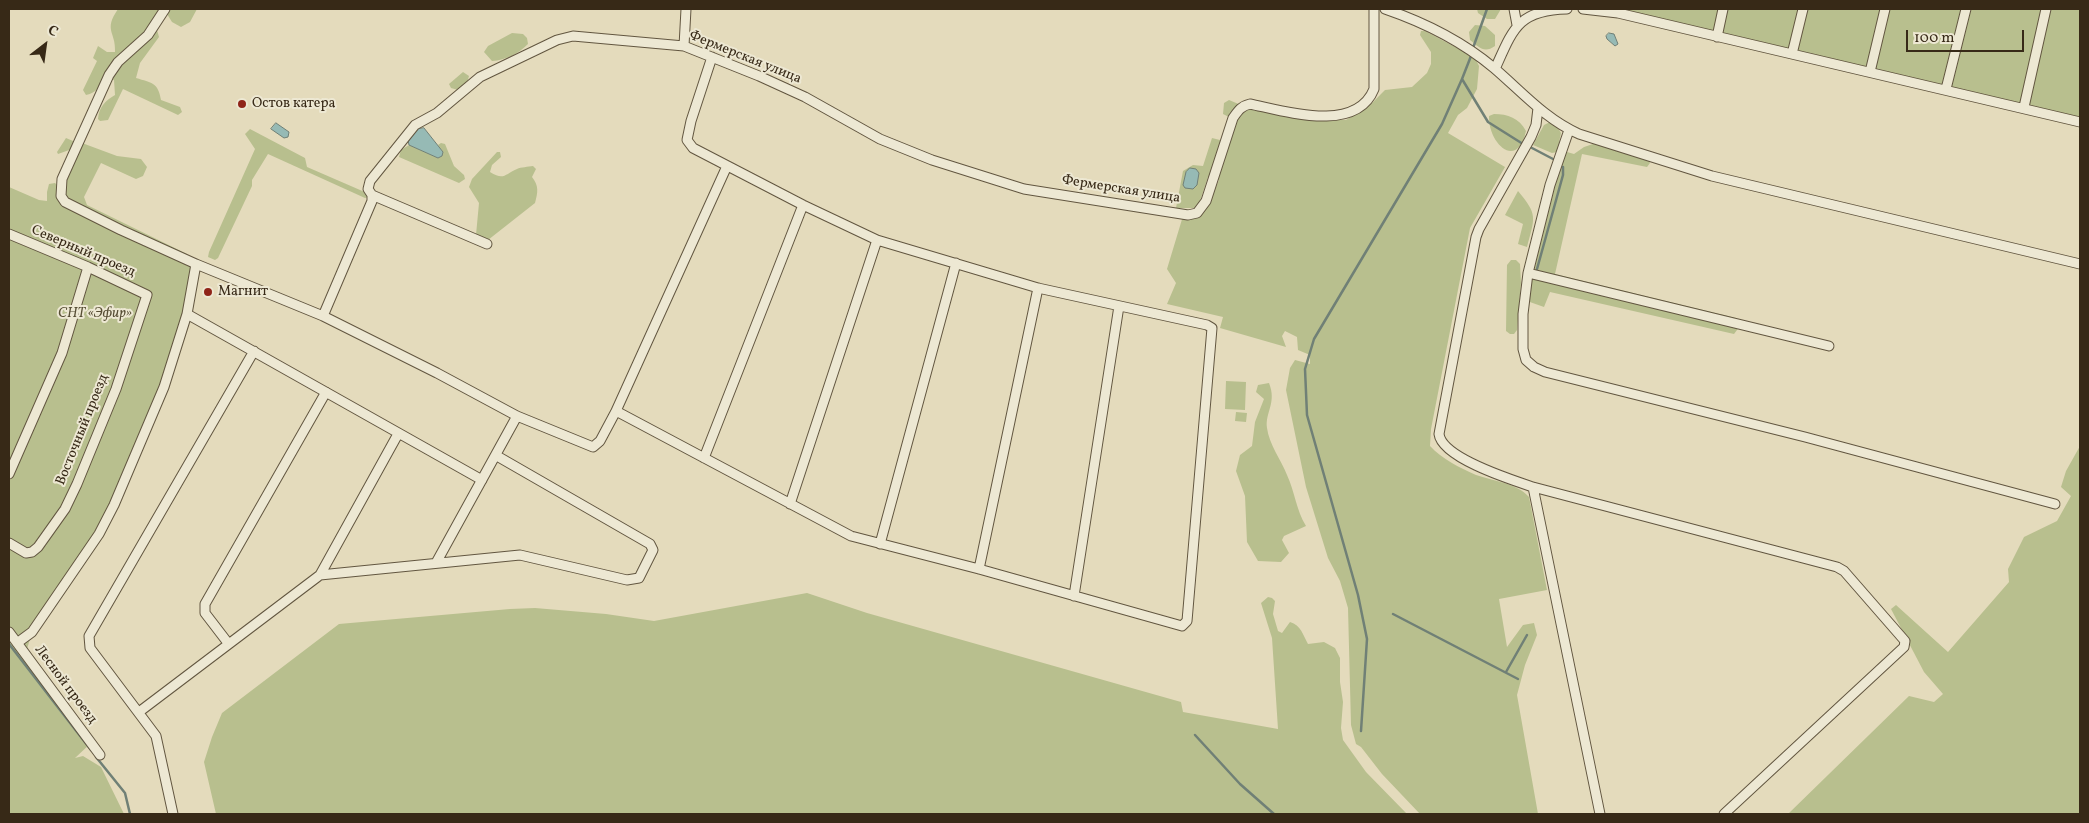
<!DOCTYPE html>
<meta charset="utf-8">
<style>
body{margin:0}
#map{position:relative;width:2089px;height:823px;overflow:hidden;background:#e4dbbc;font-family:Vollkorn,serif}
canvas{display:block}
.frame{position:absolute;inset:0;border:10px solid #372917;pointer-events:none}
.north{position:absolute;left:20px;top:20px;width:50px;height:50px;-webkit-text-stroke:4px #ede8d3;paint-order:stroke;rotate:30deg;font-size:14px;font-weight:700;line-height:20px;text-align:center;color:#372917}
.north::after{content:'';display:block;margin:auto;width:18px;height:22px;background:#372917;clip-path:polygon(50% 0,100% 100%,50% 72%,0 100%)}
.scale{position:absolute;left:1906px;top:30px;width:118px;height:22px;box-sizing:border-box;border:2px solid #372917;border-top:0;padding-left:6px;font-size:15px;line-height:18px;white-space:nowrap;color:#372917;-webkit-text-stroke:4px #ede8d3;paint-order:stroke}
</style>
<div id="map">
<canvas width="2089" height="823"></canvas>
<div class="frame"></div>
<div class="north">С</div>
<div class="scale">100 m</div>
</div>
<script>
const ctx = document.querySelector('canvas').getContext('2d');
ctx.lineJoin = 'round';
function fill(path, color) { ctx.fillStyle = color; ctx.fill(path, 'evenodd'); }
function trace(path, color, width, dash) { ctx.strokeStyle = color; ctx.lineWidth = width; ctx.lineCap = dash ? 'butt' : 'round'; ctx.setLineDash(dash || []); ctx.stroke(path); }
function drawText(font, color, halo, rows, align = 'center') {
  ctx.font = font + ' Vollkorn,serif'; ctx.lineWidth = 4; ctx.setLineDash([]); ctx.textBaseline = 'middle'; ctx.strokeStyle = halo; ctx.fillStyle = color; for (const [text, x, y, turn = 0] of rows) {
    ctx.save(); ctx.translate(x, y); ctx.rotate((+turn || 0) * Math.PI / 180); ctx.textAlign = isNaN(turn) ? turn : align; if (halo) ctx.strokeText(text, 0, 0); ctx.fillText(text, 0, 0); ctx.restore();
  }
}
fill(new Path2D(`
 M118,9H160L154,19L159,37L140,63L136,78C152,83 158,82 161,100L180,107L182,112L178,115L123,89L108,120L100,121L98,119C99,107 105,101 115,95L114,80L104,76C100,86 97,93 86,95L83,90L97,61L93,58L98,46L107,52H115C116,31 103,31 118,9Z
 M170,9H197L190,22L181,27L172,22L167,14Z
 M1477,9H1501L1495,19H1487L1478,13Z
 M1616,9H2080V122Z
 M1475,25L1485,26L1495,35V46C1484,54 1479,47 1470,40L1469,32Z
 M1421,31H1425L1461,50L1476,60L1479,66L1477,89L1467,108L1458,115L1448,133L1505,167L1470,228L1431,429L1430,446C1442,459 1460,468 1476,475C1493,481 1517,483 1529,497L1547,590L1499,599L1507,647L1523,625L1534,623L1537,635L1525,665L1517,695L1538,814H1420L1382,774L1361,747L1356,744L1351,725L1348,608L1340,581L1328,558L1306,487L1286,390L1290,368L1295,360L1310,364V355L1298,350L1297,337L1285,331L1282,336L1286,347L1220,328L1223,317L1167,304L1176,283L1167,269L1183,216L1209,203L1219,180L1208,177L1199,204L1195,208H1176L1183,171L1193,165L1203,166L1212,138L1228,142L1235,120L1223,114L1224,103L1229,100L1248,108L1276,113L1317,120H1346L1370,105L1385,90L1412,87L1427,73L1431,64V52L1420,35Z
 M512,33L523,34L527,38L528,44C518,54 506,60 492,61L484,52L488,46Z
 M463,72L469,76L467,83L458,90L451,88L449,84Z
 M1494,114C1508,114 1519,118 1526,131C1517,171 1488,143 1489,116Z
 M1550,122L1558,128L1561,133L1557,152L1552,153L1533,145L1544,125Z
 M250,129L305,158L307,167L367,193L369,197L365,198L268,154L252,180V186L218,258L215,260L208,257L209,252L255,149L245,134Z
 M66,138L73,141L74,145L72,149L58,154L57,152Z
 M82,143L117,156L141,159L147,167L143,176L136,179L101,163L84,197L87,205L187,254L188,258L65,199L62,183Z
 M441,143L445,144L454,166L464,175L465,179L459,183L399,157L401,150L409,145L438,158L442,156L443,152L438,145Z
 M1593,144H1602L1648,159L1650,163L1647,167L1582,154L1555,274L1736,318L1740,326L1734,334L1550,292L1544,307L1527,301C1532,250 1549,201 1564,153L1567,152L1574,154L1584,147Z
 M497,152H500L501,157L492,165L490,172C504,181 505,174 517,169C521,167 528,167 533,166L536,169L532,177C539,186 538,192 535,203L488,240L476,235L479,203L469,187L472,179Z
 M55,183L59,187L60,200L196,264L164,387L114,505L32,632L25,656L91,743L75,758L83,756L101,767L124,814H9V187L39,200L47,201V192L49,184Z
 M1518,191C1538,215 1535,217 1527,247L1518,244L1523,224L1505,215Z
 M1511,260H1516L1520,264L1521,283L1517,330L1514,334H1510L1506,331L1507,265Z
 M1226,381L1246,382L1245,410L1225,409Z
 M1269,383C1277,403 1265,412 1267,428C1269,444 1281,460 1287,475C1295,492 1296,510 1306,526L1284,536L1282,540L1289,553L1281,562L1258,561L1247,542L1245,496L1236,471L1240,455L1252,446L1255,422L1264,399L1256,392L1258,385Z
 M1236,412L1247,413L1246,422L1235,421Z
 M2080,446V814H1788L1909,696L1934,702L1943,694L1924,672L1891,609L1896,605L1948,652L2009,582L2008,569L2024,537L2057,521L2071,496L2061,487L2066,471Z
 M807,593L867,613L1181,702L1183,712L1278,729L1272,638L1261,603L1268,597L1272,598L1275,601L1273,614L1278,631L1282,633L1290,622C1301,625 1303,635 1308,644L1324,642L1335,648L1340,658V682L1343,702L1341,728L1343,740L1366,772L1407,814H216L204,762L212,737L222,713L339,624L510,609L535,608L606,614L654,621Z`), '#b8bf8e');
const water = new Path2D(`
 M1609,33L1614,34L1618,44L1615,46L1607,39L1606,36Z
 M276,123L289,132L288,137L284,138L271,129Z
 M424,128L443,152L442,156L438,158L409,145L408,140L418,129Z
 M1190,168L1196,169L1199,173L1197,185L1193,189L1185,188L1183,185L1186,172Z`);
fill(water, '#96bab5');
trace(water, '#708076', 1);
trace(new Path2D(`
 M1473,48L1487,9
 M1471,56L1462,79L1488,122L1523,144
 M1532,148L1553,159
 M1537,269L1563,175V167
 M1393,614L1518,679
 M9,644L91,750
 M1506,672L1527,635
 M1361,731L1367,639L1358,595L1307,415L1305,369L1314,339L1442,124L1462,79
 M1195,735L1240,784L1274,814
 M96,757L125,793L130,814`), '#708076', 2.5);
const minor = new Path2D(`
 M1385,9C1423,22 1463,42 1494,68C1521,91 1545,119 1579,134L1712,176L2080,264
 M1514,9L1517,25
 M1583,9L1618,13L2080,122
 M1717,37L1723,9
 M684,46L686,9
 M1792,54L1803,9
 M712,57L691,121L687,140L693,148L803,205L877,240L1038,288L1207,325L1212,328L1187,621L1182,626L979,569L851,536L616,411L727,166
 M1495,69C1513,29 1518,10 1567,9
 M1870,72L1885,9
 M1946,89L1966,9
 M2024,107L2046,9
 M1538,108L1536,125L1531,137L1479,229L1476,237L1439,434C1442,458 1512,480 1533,487L1837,567L1844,571L1905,641L1904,647L1724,814
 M1569,130L1550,185L1528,273L1523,314V349L1526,360L1534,367L1545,372L1805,437L2055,504
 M372,195L487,244
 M9,234L88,267L147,295L116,389L77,484L65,509L38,547L32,552L26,553L9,543
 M196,264L323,316L437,373L517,416L593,447L600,441L616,411
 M1528,273L1829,346
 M187,314L482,480
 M323,316L372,201V195L368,189L370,181L415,125L437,113L480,77L557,40L573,36L684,46L759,76L805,97L880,139L932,160L1024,189L1188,215L1197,213L1206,201L1233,118C1238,111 1241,106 1250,104C1284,111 1356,134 1374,89V9
 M704,458L803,205
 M9,474L62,353L88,267
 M1533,487L1600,814
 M790,504L877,240
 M880,544L956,263
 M436,563L517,416
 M979,569L1038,288
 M320,575L398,434
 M1074,596L1119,306
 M9,632L100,755
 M17,643L32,632L99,534L114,505L164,387L187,314L196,264L121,230L65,202L61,196L62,179L109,75L118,62L148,35L165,9
 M228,643L205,613V604L326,392
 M139,712L320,575L520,555L627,580L639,578L653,550L650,544L497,456
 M173,814L156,736L90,648L89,636L254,351`);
trace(minor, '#625640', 11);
trace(minor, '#ede8d3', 9);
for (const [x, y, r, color] of [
 [242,104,5,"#8f2418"],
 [208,292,5,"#8f2418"]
]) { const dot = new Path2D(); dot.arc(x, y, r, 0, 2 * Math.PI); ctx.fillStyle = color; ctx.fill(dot); trace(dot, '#ede8d3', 2); }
drawText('14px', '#372917', '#ede8d3', [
 ["Фермерская улица",745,58,22],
 ["Фермерская улица",1121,190,9],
 ["Северный проезд",83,252,23],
 ["Восточный проезд",83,430,-68],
 ["Лесной проезд",65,685,53]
]);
drawText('14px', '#372917', '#ede8d3', [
 ["Остов катера",252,104],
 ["Магнит",218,292]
], 'left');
drawText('italic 14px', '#574e35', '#ede8d3', [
 ["СНТ «Эфир»",95,314]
]);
</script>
